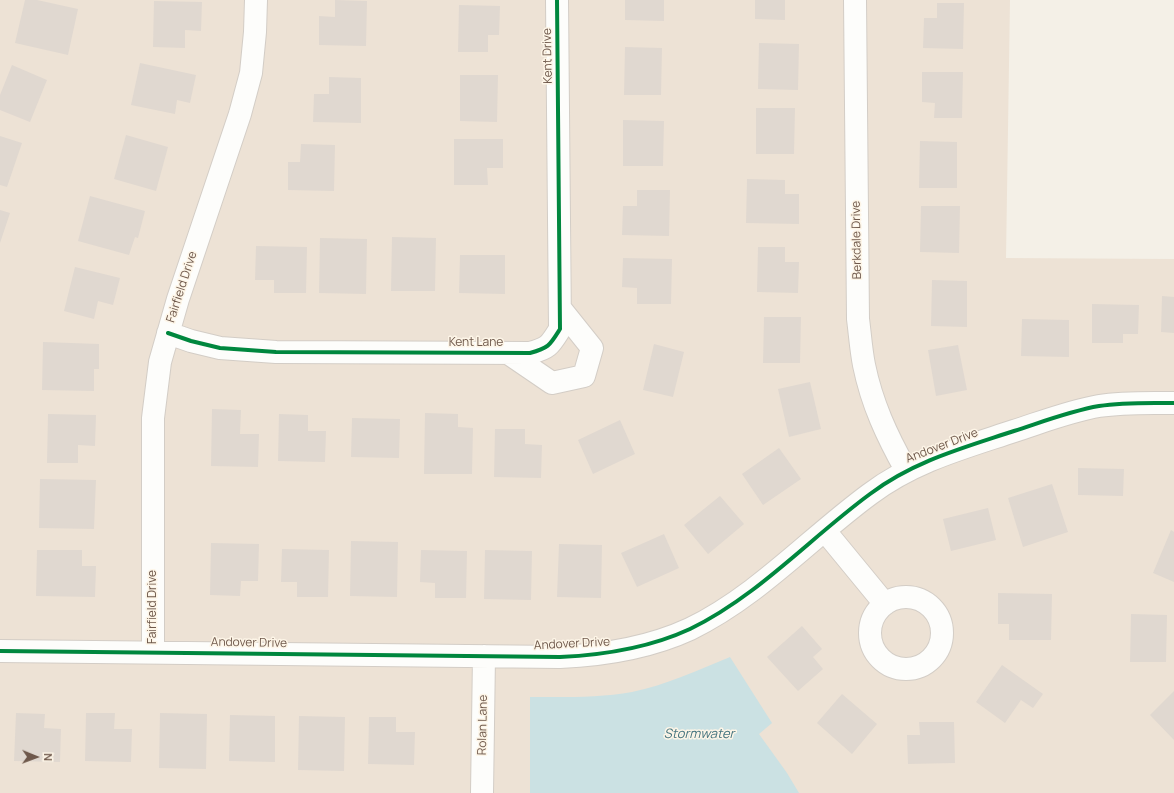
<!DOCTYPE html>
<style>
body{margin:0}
#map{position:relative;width:1174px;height:793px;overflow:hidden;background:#f4f0e7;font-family:Manrope,sans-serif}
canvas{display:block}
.north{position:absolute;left:16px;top:737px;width:40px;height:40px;-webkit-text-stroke:3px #fdf5e7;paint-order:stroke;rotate:91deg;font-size:11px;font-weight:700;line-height:16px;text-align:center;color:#6e584b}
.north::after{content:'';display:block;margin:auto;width:14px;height:18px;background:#6e584b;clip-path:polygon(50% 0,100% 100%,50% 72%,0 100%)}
</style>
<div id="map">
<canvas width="1174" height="793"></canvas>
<div class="north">N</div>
</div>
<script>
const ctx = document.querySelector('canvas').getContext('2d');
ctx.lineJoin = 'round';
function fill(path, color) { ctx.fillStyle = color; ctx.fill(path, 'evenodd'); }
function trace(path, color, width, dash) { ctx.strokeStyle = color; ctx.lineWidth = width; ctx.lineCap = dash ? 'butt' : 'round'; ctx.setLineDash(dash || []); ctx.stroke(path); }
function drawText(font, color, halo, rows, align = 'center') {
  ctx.font = font + ' Manrope,sans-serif'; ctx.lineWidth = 3; ctx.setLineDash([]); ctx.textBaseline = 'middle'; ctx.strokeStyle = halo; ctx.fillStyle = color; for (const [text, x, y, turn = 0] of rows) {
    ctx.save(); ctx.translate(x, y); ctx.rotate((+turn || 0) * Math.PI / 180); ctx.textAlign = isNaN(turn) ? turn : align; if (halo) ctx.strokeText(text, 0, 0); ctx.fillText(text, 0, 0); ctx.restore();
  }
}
fill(new Path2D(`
 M0,0H1010L1006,258L1174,259V793H0Z`), '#ede2d5');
fill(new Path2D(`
 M730,657L772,723L759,734L787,773L799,793H530V697C564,697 599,698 632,692C666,685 698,670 730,657Z`), '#cbe1e3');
fill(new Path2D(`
 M25,0H37L78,9L68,55L15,43Z
 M335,0L367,1L366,46L319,45V16L335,17Z
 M625,0H664V21L625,20Z
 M755,0H785V20L755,19Z
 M154,1L202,2L201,31L185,30V48L153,47Z
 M937,3H964L963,49L923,48L924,18H937Z
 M459,5L500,6L499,35H488V52H458Z
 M759,43L799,44L798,90L758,89Z
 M625,47L662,48L661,95H624Z
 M140,63L196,75L190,103L177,100L175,114L131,105Z
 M12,65L47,80L30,122L0,110V95Z
 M922,72H963L962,118H934L935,103L922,102Z
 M460,75H498L497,122L460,121Z
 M329,77L361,78V123L313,122L314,94H329Z
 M756,108H795L794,154H756Z
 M623,120L664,121L663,166H623Z
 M126,135L168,147L156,191L114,179Z
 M0,136L22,143L7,187L0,185Z
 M454,139H503V168H487L488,185H454Z
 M920,141L957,142V188H919Z
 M301,144L335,145L334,191L288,190V162H300Z
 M747,179L785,180V194H799V224L746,223Z
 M637,190H670L669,236L622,235L623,206H637Z
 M90,196L145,211L138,238L135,237L129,255L78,241Z
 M921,206H960L959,253L920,252Z
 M0,210L10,213L0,243Z
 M392,237L436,238L435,291H391Z
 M320,238L367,239L366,294L319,293Z
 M256,246L307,247L306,293H274V280H255Z
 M758,247H785V262H799L798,293L757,292Z
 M460,255H505V294L459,293Z
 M623,258L672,259L671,304H637V288L622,287Z
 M75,267L120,278L113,305L98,301L94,319L64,311Z
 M932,280L967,281V327L931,326Z
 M1162,296L1174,297V333L1161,332Z
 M1092,304L1139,305L1138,334H1123V343H1092Z
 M764,317H801L800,363H763Z
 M1022,319L1069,320V357L1021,356Z
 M43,342L99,344V369H94V391L42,390Z
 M654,344L684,352L673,397L643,390Z
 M958,345L967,390L936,396L928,350Z
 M810,382L821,429L789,437L778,389Z
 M212,409L241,410L240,434H259L258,467L211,466Z
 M425,413L458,414V427L473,428L472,474H424Z
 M48,414L96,415L95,446L78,445V463H47Z
 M279,414L308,415V431H326L325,462L278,461Z
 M352,418L400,419L399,458L351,457Z
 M620,420L635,454L593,474L578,440Z
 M495,429H525V444L542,445L541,478L494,477Z
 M779,448L801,479L763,505L742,474Z
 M1078,468L1124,469L1123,496L1078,495Z
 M40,479L96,480L94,529L39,528Z
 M1052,484L1068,532L1023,547L1008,498Z
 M720,496L744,524L708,554L684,525Z
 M988,508L996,540L951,551L943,519Z
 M1171,530L1174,532V582L1153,573Z
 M664,534L679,568L637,587L621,553Z
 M351,541L398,542L397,597L350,596Z
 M211,543L259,544L258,581H241L240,596L210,595Z
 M559,544L602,545L601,598L557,597Z
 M282,549L329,550L328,597H297V582H281Z
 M37,550H82V566H96L95,597L36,596Z
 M421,550L467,551L466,598H435V583L420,582Z
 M485,550L532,551L531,600L484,599Z
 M998,593L1052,594L1051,640H1009V624H998Z
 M1131,614L1167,615L1166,662H1130Z
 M802,626L822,649L813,657L823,669L798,691L767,657Z
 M1002,665L1043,694L1033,708L1021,700L1005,723L976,702Z
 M1174,691V740L1150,715Z
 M842,694L877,724L852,754L817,723Z
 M16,713L45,714L44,728L61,729L60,762L14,761Z
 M86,713H115L114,729H132L131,762L85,761Z
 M160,713L207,714L206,769L159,768Z
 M230,715L275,716V762L229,761Z
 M299,716L345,717L344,771L298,770Z
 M369,717H396V732H415L414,765L368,764Z
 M919,722H954L955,763L908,764L907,735H920Z`), '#e0d8d0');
const street = new Path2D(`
 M855,0L858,319C860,334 861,350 864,365C872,404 887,436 906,470
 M168,333L191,341L220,348L276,352L530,353C549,348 550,345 560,329L557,0
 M508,353L552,383L584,376L592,348L560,308
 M825,531L885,604
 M870 633a36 36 0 1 1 72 0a36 36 0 1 1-72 0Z
 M0,651L560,657C605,655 649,648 690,629C758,596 810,538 870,494C914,461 963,448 1014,431C1042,422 1070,411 1099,406C1124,402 1149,403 1174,403
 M153,652V418L160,362L178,299L240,114L251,73L255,32L256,0
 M482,793L484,656`);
trace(street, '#d3cdc6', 24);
trace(street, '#fdfdfb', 22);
trace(new Path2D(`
 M168,333L191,341L220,348L276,352L530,353C549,348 550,345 560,329L557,0
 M0,651L560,657C605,655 649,648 690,629C758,596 810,538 870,494C914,461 963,448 1014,431C1042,422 1070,411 1099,406C1124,402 1149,403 1174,403`), '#00873e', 4);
drawText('12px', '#6e584b', '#fdf5e7', [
 ["Kent Drive",548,56,-91],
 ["Berkdale Drive",857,240,-91],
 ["Fairfield Drive",182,287,-72],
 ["Kent Lane",476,343],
 ["Andover Drive",942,446,-21],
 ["Fairfield Drive",153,607,-90],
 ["Andover Drive",249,643,1],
 ["Andover Drive",572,644,-3],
 ["Rolan Lane",483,725,-89]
]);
drawText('italic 13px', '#477680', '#fdf5e7', [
 ["Stormwater",699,734]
]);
</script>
